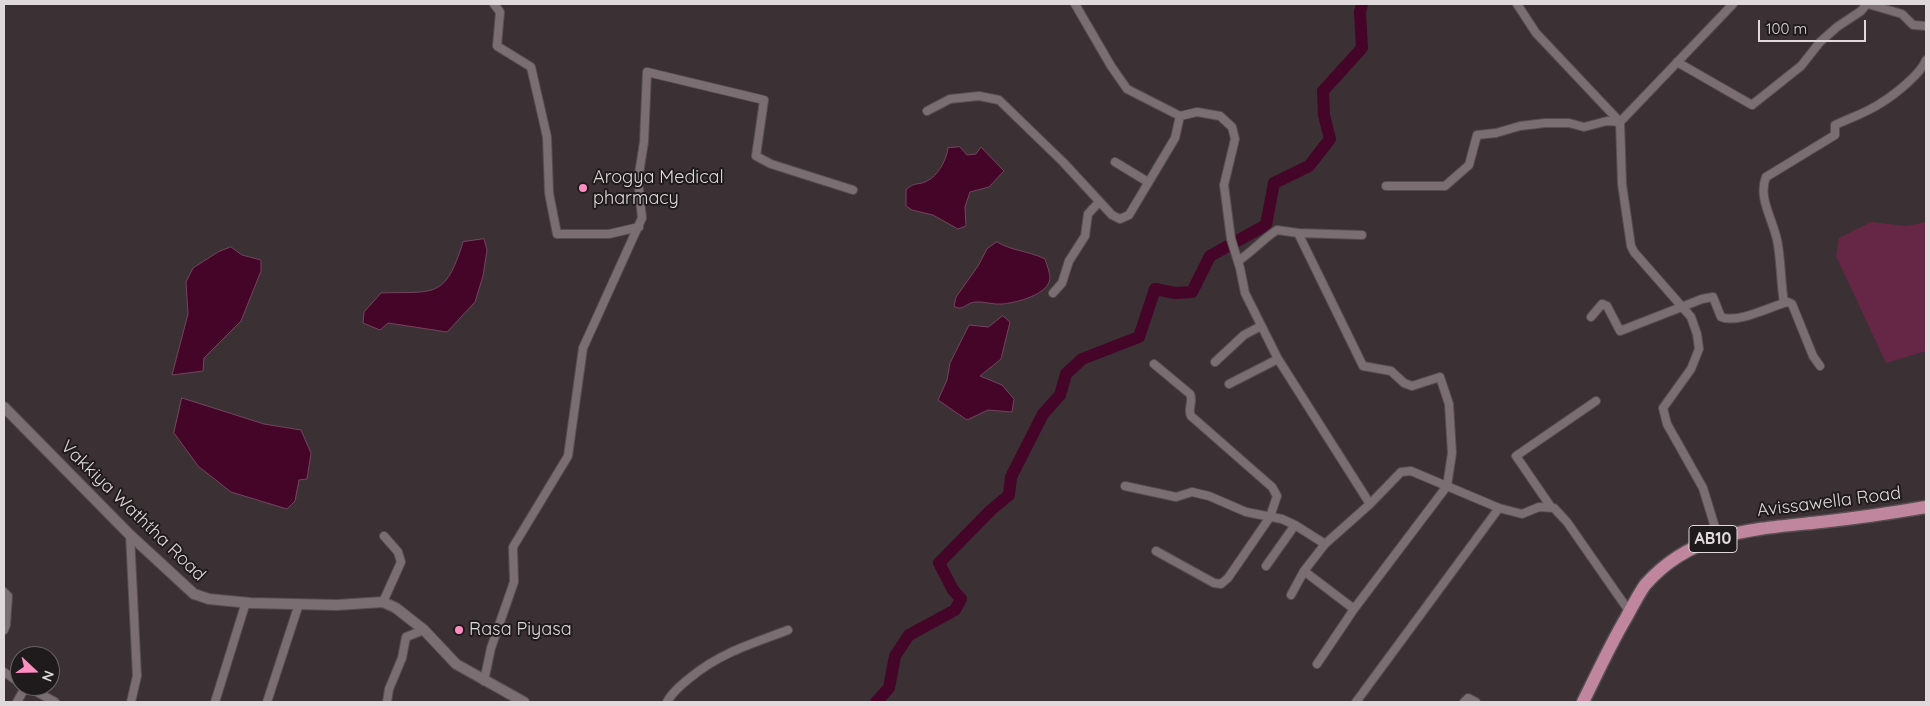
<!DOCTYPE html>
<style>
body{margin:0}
#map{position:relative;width:1930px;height:706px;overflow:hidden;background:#3b3034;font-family:Quicksand,sans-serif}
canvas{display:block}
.frame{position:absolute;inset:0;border:5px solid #e0d9db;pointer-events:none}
.north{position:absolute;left:10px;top:646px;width:50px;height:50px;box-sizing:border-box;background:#1f1a1b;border:1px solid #6c6668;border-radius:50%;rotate:111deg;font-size:14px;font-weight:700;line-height:20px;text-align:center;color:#e0d9db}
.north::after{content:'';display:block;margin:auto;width:18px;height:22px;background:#fd8ebf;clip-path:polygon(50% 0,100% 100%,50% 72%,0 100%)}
.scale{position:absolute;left:1758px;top:20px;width:108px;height:22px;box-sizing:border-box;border:2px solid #e0d9db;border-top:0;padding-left:6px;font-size:15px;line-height:18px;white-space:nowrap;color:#e0d9db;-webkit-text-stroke:4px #1f1a1b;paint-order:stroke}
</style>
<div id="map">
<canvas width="1930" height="706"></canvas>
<div class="frame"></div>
<div class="north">N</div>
<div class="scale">100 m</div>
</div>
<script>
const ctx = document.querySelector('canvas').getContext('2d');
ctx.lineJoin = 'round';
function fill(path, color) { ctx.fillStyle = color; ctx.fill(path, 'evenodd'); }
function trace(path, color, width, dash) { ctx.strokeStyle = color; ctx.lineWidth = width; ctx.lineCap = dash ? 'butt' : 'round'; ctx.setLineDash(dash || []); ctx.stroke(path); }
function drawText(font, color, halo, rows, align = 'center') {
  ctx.font = font + ' Quicksand,sans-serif'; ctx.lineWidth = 4; ctx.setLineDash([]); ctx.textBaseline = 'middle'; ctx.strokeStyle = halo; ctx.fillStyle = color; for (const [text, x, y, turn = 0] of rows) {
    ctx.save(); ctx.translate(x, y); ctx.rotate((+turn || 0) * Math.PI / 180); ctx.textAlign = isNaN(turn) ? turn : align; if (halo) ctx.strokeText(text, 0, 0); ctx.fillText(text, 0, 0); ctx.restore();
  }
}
fill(new Path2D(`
 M1871,222L1906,226L1926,222V351L1886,363L1836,256L1839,238Z`), '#652745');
const water = new Path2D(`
 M960,147L967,155L976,154L981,147L1004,171L989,187L970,192L965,207L966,226L958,229L933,215L912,210L906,206V190C915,181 918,186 927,181C938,176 947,159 948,148Z
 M484,239L487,250L483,276L475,302L447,332L388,323L380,330L363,323L364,312L381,293C435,291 445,300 463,242Z
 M997,242C1012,251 1029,251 1045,259C1047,265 1050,273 1050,278C1049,295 1015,303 1002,304C993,305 983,301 975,302C966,303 962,312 954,306L956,297L978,266L987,249Z
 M231,247L242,255L261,260V271L241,321L204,358L203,371L172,375L188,314L186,282L193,268L218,252Z
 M1003,316L1010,322L1001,359L980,376L1002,385L1014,399L1012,412L988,410L967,420L938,400L947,380L950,363L969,325L988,327Z
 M182,398L264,424L301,430L311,453L307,479L299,480L295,501L287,509L231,492L198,466L174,433Z`);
fill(water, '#440528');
trace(water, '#73455e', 1);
trace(new Path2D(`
 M876,702L889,688L895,656L909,635L955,610L961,599L953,590L939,563L991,510L1009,495L1011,477L1043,414L1060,395L1066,374L1082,359L1139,337L1155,289L1175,293L1192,292L1210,256L1266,225L1274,183L1309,166L1330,139L1324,115L1323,91L1362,48L1360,12L1362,4`), '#440528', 12);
const minor = new Path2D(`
 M494,4L500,12L497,46L531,67L547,137L549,193L557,234H609L639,227
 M1517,4L1536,33L1620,122L1622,184L1631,246L1634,252L1691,317L1697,334L1699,349L1691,369L1663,408L1667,424L1703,488L1718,537
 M1868,4L1902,14L1913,25L1926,26
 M1677,62L1752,105L1801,66L1820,42L1837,27L1861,11L1867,4
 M927,111L950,99L979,96L999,100L1063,162L1112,215L1120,219L1129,215L1175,138L1180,116L1127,89L1111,66L1075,4
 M1180,116L1197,112L1220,116L1232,127L1235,139L1224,185L1231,239L1240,268L1245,293L1278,359L1370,504L1401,472L1411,471L1499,508L1522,514L1539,507L1554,508L1567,522L1629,611
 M1115,162L1148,182
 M1386,186H1445L1469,165L1477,135L1496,133L1520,126L1545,123H1569L1584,127L1607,121L1620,122L1733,4
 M1298,233L1363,366L1391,371L1404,383L1412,386L1440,377L1449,404L1452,453L1447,486L1354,609L1317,664
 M1238,261C1252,252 1263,239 1277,230L1298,233L1362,235
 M1053,293L1062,283L1069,261L1085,236L1088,214L1099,202
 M1784,303C1781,284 1781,264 1778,245C1775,222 1757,199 1766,177L1835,135V125C1850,118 1868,112 1881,103C1894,95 1921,74 1926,60
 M1591,317L1602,304L1607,306L1620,331L1702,299L1713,297L1721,317C1738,324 1771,306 1788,302L1792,304L1813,356L1820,366
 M1215,362L1244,335L1261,326
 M1154,364L1190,394C1194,401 1187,409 1191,416L1272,487L1277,496L1270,517L1228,578L1221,584L1214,583L1156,551
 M1229,384L1278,359
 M1125,486L1176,497L1192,492L1209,496L1246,512L1282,519L1295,525L1325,544
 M1551,507L1516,456L1596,401
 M130,535L137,676L131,702
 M1266,566L1295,525
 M1304,571L1354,609
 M4,592L8,596L6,625L4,630
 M1291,595L1304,571L1325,544L1370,504
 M383,602L401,562L398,552L384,536
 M4,672L20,683
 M484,681L491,648L514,582L513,547L568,456L583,348L642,218L638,180L644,142L647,72L764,100L756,156L771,164L853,190
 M26,686L55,702
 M17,702L26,686
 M215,702L246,602
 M267,702L299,604
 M387,702L389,689L402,658L406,637L424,630
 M667,702C672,692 682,684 691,677C722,652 752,644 788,630
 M1356,702L1499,508
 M1464,702L1468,698L1476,702`);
const tertiary = new Path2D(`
 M4,407L130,535L194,594L209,599L250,603L337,605L383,602L396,608L424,630L456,664L524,702`);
const primary = new Path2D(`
 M1583,702C1597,674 1610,645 1626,618C1632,607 1638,595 1645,585C1692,531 1755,529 1821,522C1857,518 1891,513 1926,507`);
trace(minor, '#574e51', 10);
trace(tertiary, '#574e51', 12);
trace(primary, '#574e51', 15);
trace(minor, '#7b6e73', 8);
trace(tertiary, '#7b6e73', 10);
trace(primary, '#c0869e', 12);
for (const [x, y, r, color] of [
 [583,188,5,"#fd8ebf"],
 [459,630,5,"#fd8ebf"]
]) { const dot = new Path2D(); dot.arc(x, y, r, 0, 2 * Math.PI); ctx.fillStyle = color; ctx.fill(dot); trace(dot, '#1f1a1b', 2); }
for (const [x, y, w] of [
 [1713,539,48]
]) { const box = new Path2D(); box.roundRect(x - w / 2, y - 13.5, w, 27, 4); ctx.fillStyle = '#1f1a1b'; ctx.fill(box); trace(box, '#e0d9db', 1); }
drawText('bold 16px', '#e0d9db', null, [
 ["AB10",1713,539]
]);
drawText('18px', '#e0d9db', '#1f1a1b', [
 ["Arogya Medical",593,178],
 ["pharmacy",593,199],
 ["Rasa Piyasa",469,630]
], 'left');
drawText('18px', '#e0d9db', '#1f1a1b', [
 ["Avissawella Road",1829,502,-7],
 ["Vakkiya Waththa Road",133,511,44]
]);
</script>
